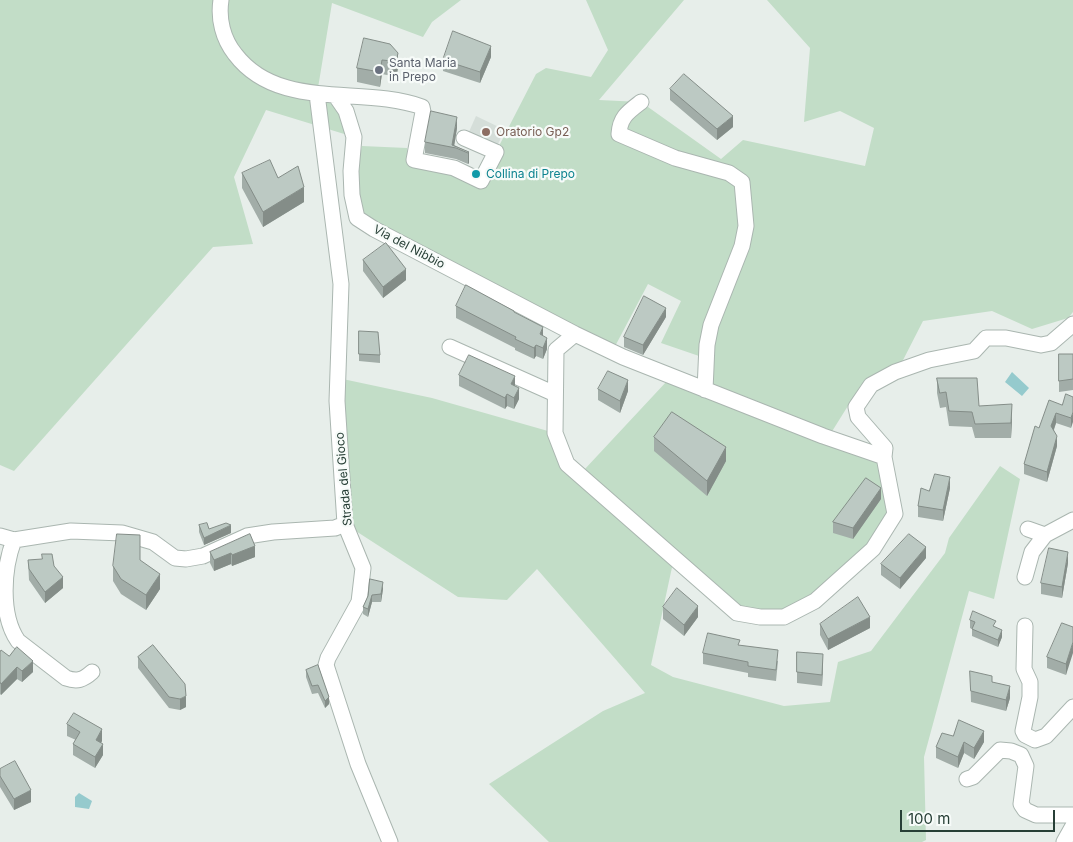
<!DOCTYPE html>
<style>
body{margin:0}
#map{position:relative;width:1073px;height:842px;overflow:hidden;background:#e7eeea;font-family:Inter,sans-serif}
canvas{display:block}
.scale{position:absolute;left:900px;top:810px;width:155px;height:22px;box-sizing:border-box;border:2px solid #273f36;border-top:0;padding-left:6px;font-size:15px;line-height:18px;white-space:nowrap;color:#273f36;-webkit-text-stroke:4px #f7fbf9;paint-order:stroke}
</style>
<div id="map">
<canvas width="1073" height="842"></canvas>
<div class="scale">100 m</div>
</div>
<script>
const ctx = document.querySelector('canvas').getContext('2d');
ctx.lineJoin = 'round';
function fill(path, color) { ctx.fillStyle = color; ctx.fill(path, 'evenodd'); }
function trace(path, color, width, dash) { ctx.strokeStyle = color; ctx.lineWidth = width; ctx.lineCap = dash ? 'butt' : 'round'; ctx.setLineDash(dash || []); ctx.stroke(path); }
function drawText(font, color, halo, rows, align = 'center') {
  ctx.font = font + ' Inter,sans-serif'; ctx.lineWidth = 4.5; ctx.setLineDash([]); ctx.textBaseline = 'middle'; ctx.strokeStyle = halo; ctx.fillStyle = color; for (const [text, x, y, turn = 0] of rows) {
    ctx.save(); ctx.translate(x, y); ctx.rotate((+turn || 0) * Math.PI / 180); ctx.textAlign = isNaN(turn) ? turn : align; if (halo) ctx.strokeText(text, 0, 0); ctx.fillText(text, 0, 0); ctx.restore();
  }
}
fill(new Path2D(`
 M476,116L505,130L496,148L468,134Z`), '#d5ded9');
fill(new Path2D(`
 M0,0H461L432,22L423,37L332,3L317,94L335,95L354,137L266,110L234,177L253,244L213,247L14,471L0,465Z
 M586,0H684L599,100L641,102L721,159L743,140L865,166L874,128L840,111L804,122L810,48L767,0H1073V312L1068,318L1032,329L992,311L923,321L900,366L861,385L831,433L712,387L699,356L661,343L681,301L648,284L612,352L357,218L352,195L362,146L407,148L408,164L481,181L536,74L546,68L591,77L608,50Z
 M338,378L432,398L555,433L567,464L674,558L651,665L673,677L784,706L830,702L838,662L871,651L945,553L949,538L1000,466L1020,479L994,599L969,591L924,757L926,840L922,842H549L489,784L603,711L645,693L537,569L507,600L458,597L345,524Z
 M667,381L885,459L888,511L865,553L788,615L746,610L584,470Z`), '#c2ddc7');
fill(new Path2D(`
 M1012,372L1029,388L1022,396L1005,382Z
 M79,793L92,801L89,809L75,807V797Z`), '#95cacd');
const minor = new Path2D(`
 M221,0C218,19 223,39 235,54C279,112 362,85 422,107L423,112L414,160L454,168L481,181L496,152L464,138
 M317,94L341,284L337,401L345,524L363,568L359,602L328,658L326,665L358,764L390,842
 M335,95L346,111L354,137L351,171L352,195L357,218L374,229L575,334L623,357L823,436L884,457L895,514L873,549L815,601L784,617H760L737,613L567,464L555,433L556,350L575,334
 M641,102C628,112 620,117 619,134L675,158L729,173L742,182L746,226L742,246L711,325L707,345L705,390
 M450,347L555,394
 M884,457L885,448L858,417L856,407L871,385L895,372L929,360L974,351L986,338H1006L1041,345L1051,343L1073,324
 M1028,529L1045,535
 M0,536L14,540L71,531L122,533L153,542L175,558L186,559L203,556L247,536L273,532L335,528L345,524
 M14,540C3,569 0,615 18,641L66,678C77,682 83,680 92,672
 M1025,577L1032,552L1045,535L1073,520
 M1025,626L1024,669L1030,682V697L1023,731L1025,735L1035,740L1046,736L1073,707
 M967,779L973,777L1000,750L1011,751L1021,755L1026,766L1021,804L1025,810L1036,815H1073
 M1064,842L1073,826`);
trace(minor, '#aab6b0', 17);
trace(minor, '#fff', 15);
fill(new Path2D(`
 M390,44L398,68L397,73L392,76L382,74L380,87L357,82V68Z
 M491,57L480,83L443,71V60Z
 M670,89L733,127L717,140L670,100Z
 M457,128L454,145L469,152V163L468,164L456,159L425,153V142Z
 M242,173L304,202L263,227L242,188Z
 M363,260L406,280L383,298L363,271Z
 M456,306L514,313L543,336L547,349L543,359L536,356L534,359L515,350V348L456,318Z
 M666,317L643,355L624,347V337Z
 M359,331L380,355V363L359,361Z
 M1059,354H1073V390L1059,392Z
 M459,375L515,386L519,399L514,409L507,406L505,409L459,386Z
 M937,378L979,406L1012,419L1011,438H975L972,427L949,426L946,407L940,408L937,393Z
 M598,389L628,391L620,413L598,400Z
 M1073,397L1071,428L1056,423L1054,430L1057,446L1047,482L1024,474V464L1039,428L1062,405Z
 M654,437L726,461L707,496L654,451Z
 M950,488L943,521L918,517V506L929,491Z
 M881,499L853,539L833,533V522Z
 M199,525L209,529L231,533L204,545L199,532Z
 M250,534L255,557L232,566L231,564L214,571L210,563V552Z
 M926,558L900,589L881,575V564Z
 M28,560L54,566L63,588L45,603L29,580Z
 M140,560L160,589L146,610L121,594L113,581V566Z
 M1068,563L1062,598L1041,594V583Z
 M383,589L381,602H372L368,617L363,614V607L368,596Z
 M663,607L698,617L684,636L663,619Z
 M970,620L996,627L1002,637L998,647L972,636V629L970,628Z
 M820,624L870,628L828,650L820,635Z
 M1073,627L1066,675L1047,668V657Z
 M153,645L186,707L180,710L169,708L138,668V657Z
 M740,646L778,661L776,681L748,677V673L703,664V653Z
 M0,652L9,656L33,672L22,682L17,679L1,695L0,694Z
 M797,652L823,665L822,686L797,683Z
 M318,665L329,704L325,708L318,693L312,694L306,677V670Z
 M970,671L992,682L1010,698L1006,711L971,702Z
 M67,724L102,741L101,743L103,755L95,768L73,755V744L76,740L67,736Z
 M953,736L984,742L974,759L964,753L958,768L936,758V747Z
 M0,769L31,802L14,810L0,787Z`), '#a2ada8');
fill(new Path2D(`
 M491,46V57L480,83V72Z
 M398,53V68L397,73L392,76V61Z
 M382,60V74L380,87V72Z
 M733,116V127L717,140V129Z
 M457,117V128L454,147L452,145Z
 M469,152V163L468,164V153Z
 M304,187V202L263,227V212Z
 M406,269V280L383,298V287Z
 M666,308V317L643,355V345Z
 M543,327V338L540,334Z
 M547,338V349L543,359V348Z
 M536,345V356L534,359V348Z
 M515,376V387L511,384Z
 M628,380V391L620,413V401Z
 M519,388V399L514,409V398Z
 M507,394V406L505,409V398Z
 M1012,404V419L1011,438V423Z
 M1073,412V422L1071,428V418Z
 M1056,413V423L1051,437V426Z
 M1057,436V446L1047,482V472Z
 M726,447V461L707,496V481Z
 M950,477V488L943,521V510Z
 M881,488V499L853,539V528Z
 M231,525V533L204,545V538Z
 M255,546V557L232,566V555Z
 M926,547V558L900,589V578Z
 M1068,552V563L1062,598V587Z
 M231,553V564L214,571V560Z
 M160,574V589L146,610V595Z
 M63,577V588L45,603V592Z
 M383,582V589L381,602V594Z
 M372,595V602L368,617V609Z
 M698,606V617L684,636V625Z
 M870,617V628L828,650V639Z
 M1002,630V637L998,647V640Z
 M1073,642V653L1066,675V664Z
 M823,654V665L822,686V675Z
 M33,661V672L22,682V671Z
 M17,667V679L1,695V684Z
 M1010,686V698L1006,711V700Z
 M186,696V707L180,710V699Z
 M329,697V704L325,708V701Z
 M102,729V741L96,751V740Z
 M984,731V742L974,759V748Z
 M964,742V753L958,768V757Z
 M103,744V755L95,768V757Z
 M31,790V802L14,810V799Z`), '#848d88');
const building = new Path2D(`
 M453,31L491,46L480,72L443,60Z
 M364,38L390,44L398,53L397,58L392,61L382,60L380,72L357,68Z
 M684,74L733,116L717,129L670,89Z
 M431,111L457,117L452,145L469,152L468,153L456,148L425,142Z
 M270,160L278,178L298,166L304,187L263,212L242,173Z
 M386,243L406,269L383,287L363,260Z
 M466,285L514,311V312L543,327L540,334L547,338L543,348L536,345L534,348L515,339L516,337L456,306Z
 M644,296L666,308L643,345L624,337Z
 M359,331L378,332L380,355L359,354Z
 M1059,354H1073V379L1059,381Z
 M469,355L515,376L511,384L519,388L514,398L507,394L505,398L459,375Z
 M608,371L628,380L620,401L598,389Z
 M937,378H977L979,406L1012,404L1011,423L975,424L972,412L949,411L946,392L940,393Z
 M1066,394L1073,397V412L1071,418L1056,413L1051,426L1057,436L1047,472L1024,464L1035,426L1039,428L1049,400L1062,405Z
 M672,412L726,447L707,481L654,437Z
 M935,474L950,477L943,510L918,506L921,488L929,491Z
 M866,478L881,488L853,528L833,522Z
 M207,523L209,529L226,523L231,525L204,538L199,525Z
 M117,534L140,535V560L160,574L146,595L121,579L113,566Z
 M250,534L255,546L232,555L231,553L214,560L210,552Z
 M909,534L926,547L900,578L881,564Z
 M1049,548L1068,552L1062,587L1041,583Z
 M42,554H52L54,566L63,577L45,592L29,569L28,560L42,559Z
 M370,579L383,582L381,594L372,595L368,609L363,607L368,596Z
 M677,588L698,606L684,625L663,607Z
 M858,597L870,617L828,639L820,624Z
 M973,611L996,621L993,626L1002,630L998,640L972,629L975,622L970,620Z
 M1062,623L1073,627V642L1066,664L1047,657Z
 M708,633L740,640L738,645L778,650L776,670L748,666V662L703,653Z
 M153,645L185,684L186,696L180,699L169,697L138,657Z
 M17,647L33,661L22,671L17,667L1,684L0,682V652L1,650L9,656Z
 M797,652L823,654L822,675L797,672Z
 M318,665L329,697L325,701L318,685L312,686L306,670Z
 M970,671L992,676V682L1010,686L1006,700L971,691Z
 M74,713L102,729L96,740L103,744L95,757L73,744L80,732L67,724Z
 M959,720L984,731L974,748L964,742L958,757L936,747L942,733L953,736Z
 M15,761L31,790L14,799L0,776V769Z`);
fill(building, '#bcc9c3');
trace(building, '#848d88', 1);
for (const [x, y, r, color] of [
 [379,70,5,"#6b7280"],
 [486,132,5,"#8d6e63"],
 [476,174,5,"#0f9aa8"]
]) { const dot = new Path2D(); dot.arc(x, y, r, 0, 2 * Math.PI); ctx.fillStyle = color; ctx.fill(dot); trace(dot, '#f7fbf9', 2); }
drawText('12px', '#5b616d', '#f7fbf9', [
 ["Santa Maria",389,63],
 ["in Prepo",389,77]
], 'left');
drawText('12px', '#785e54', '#f7fbf9', [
 ["Oratorio Gp2",496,132]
], 'left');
drawText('12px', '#0d838f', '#f7fbf9', [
 ["Collina di Prepo",486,174]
], 'left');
drawText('12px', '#273f36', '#f7fbf9', [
 ["Via del Nibbio",409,247,28],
 ["Strada del Gioco",344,479,-95]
]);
</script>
